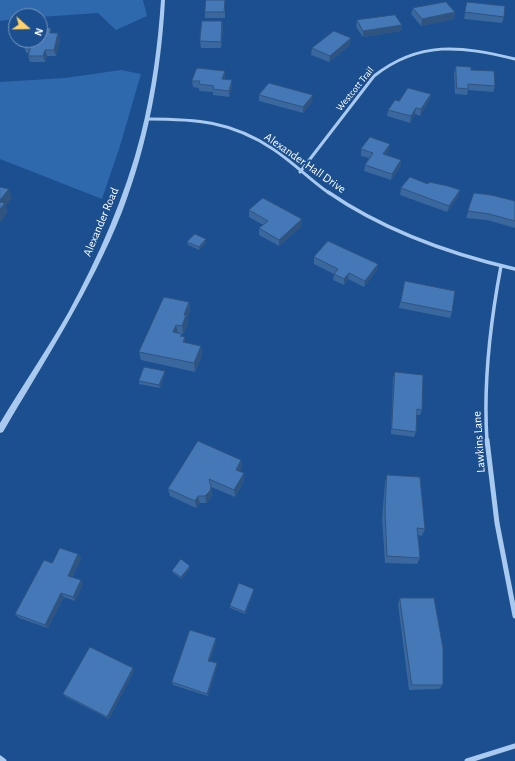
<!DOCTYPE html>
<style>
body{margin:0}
#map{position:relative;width:515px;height:761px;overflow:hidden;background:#1b4f8f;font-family:"Alegreya Sans",sans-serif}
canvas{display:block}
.north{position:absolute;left:8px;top:8px;width:40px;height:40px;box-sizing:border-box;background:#1b4f8f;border:1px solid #7695bc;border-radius:50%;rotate:110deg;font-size:11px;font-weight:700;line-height:16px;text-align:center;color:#fff}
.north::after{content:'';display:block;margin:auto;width:14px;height:18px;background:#ffd166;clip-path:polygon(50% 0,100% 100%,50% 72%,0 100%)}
</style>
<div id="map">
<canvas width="515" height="761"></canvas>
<div class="north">N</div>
</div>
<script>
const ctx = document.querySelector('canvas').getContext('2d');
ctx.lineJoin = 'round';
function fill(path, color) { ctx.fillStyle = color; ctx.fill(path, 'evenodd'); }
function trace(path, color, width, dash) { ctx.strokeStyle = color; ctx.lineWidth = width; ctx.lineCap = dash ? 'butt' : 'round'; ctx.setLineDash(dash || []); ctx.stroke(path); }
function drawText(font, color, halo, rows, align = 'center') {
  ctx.font = font + ' "Alegreya Sans",sans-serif'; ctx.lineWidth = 4; ctx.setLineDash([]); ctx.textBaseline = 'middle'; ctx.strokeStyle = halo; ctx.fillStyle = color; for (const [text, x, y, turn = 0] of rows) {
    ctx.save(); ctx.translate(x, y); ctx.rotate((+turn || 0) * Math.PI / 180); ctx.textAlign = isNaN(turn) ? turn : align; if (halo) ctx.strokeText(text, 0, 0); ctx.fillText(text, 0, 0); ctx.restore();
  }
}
fill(new Path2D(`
 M0,0H143L147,16L116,30L98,13L40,17L16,16V19L0,21Z
 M121,70L141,74L120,146L102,199L0,159V82L65,78Z`), '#2e69ad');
trace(new Path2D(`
 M147,119C196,119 231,121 273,149C293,162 310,180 329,193
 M300,172L374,76C420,40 461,46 515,59`), '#a9c9ee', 3);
trace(new Path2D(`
 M328,192C383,230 450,254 515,269
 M487,441C483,382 490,324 501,266`), '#a9c9ee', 3.5);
trace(new Path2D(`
 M487,440L497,523L515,616
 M0,758L4,761
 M467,761L515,746`), '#a9c9ee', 5);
fill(new Path2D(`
 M161,0H165C161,73 148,144 122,212C91,290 45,360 3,432L0,433V423C22,386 47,350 68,313C99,256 125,197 141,134C152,90 158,45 161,0Z`), '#a9c9ee');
fill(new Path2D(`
 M225,0V18H205V12Z
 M467,2L504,17L502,23L464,19Z
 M413,8L455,12L454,19L421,26L411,14Z
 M357,20L402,25L401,31L363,37L356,27Z
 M223,28L221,48H201L200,41Z
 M53,33L60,39L56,56H47L45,62H30L28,56L29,53H26L24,46Z
 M350,45L329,62L311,55L312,48Z
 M456,66L471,70L495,86L493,92L468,90L467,95L455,94L454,73Z
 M225,71V77L224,79L232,80V87L229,97L213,95V92L199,91V88L193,87L192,81Z
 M431,94L429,101L420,116L415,114L410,123L387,116L388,110L399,101Z
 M259,95L312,102L303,113L259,101Z
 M390,144L389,150L386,155L401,160L400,167L391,180L364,171L365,165L369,158L361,156V149Z
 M428,184L460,190L458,197L447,212L400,195L401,188Z
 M474,193L515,201V228L487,220L466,218Z
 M249,210L302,226L279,246L259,235V228L263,225L249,217Z
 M206,239V243L199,250L188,245L187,242Z
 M314,257L378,264L377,270L364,287L348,279L344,285L333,280L334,274L314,264Z
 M405,281L452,312L450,318L399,308Z
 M189,302L190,311L187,318L188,324L183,334H182V337L185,343L201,346L202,355L195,372L141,360L139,352Z
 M165,371V374L160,388L139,384V381Z
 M395,372L422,410L420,415H417L416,432L414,437L391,434L393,378Z
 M241,460L242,468L239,472L244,473V481L235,497L211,487L212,494L211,498L206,503H200L196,508L170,496L168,489Z
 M387,475L425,529L422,536L418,535L420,558L417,564L385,563L382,518L385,483Z
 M78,554L81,559L72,577L81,580L83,584L75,601L64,597L48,628L19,618L15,614L52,563Z
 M190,568L182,579L173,573L172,571Z
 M254,589V591L245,614L230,608V606Z
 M400,598L443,685L439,689L409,690L398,604Z
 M216,642L210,661L217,663V666L208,696L173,685L172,682Z
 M134,671L109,719L66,697L63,694Z`), '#3a679d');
fill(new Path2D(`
 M455,12L454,19L421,26L422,19Z
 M222,21L223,28L221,48V42Z
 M402,25L401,31L363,37V31Z
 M58,33L60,39L56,56L54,50Z
 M351,38L350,45L329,62L330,56Z
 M45,50L47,56L45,62L43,56Z
 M225,71V77L223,86L222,79Z
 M232,80V87L229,97V91Z
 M431,94L429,101L420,116L421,109Z
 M313,95L312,102L303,113V107Z
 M416,108L415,114L410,123L411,116Z
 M390,144L389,150L382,161L383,154Z
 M401,160L400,167L391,180L392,174Z
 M9,189L12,198L6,206L8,212L0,223V200Z
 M460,190L458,197L447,212L449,206Z
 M302,219V226L279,246V240Z
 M206,239V243L199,250V247Z
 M378,264L377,270L364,287L365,281Z
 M349,273L348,279L344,285V279Z
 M189,302L190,311L187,318L188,324L183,334L182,326L184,315Z
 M176,325L178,333L173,332Z
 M185,337L186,346L183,342Z
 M201,346L202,355L195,372L194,363Z
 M165,371V374L160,388L159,385Z
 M241,460L242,468L236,477V470Z
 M244,473V481L235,497L234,490Z
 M211,487L212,494L211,498L206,503L205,496Z
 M198,496L200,503L196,508L195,501Z
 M78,554L81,559L70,580L68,576Z
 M190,566V568L182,579L181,577Z
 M81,580L83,584L75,601L73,597Z
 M254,589V591L245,614V612Z
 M61,593L64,597L48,628L45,625Z
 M216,638V642L209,664L208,661Z
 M217,663V666L208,696L207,694Z
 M133,668L134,671L109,719L107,717Z`), '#305480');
const building = new Path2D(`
 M206,0H225L224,12H205Z
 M446,2L455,12L422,19L413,8Z
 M467,2L505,6L504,17L465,12Z
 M395,15L402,25L363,31L357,20Z
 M202,21H222L221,42L200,41Z
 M40,28H51L50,33H58L54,50H45L43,56H28L31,46H24L26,40H40Z
 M334,31L351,38L330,56L312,48Z
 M456,66L471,67V70L494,71L495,86L468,84V89L457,88Z
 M197,68L225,71L222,79L232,80L229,91L213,89L214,86L199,84L200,81H192Z
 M269,83L313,95L303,107L259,95Z
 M408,88L431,94L421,109L416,108L411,116L388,110L395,100L399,101Z
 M370,137L390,144L383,154L401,160L392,174L365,165L373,153L361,149Z
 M410,177L428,184L429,182L448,186L460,190L449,206L401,188Z
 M0,187L9,189L0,200Z
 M474,193L491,195L515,201V221L489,214L468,211Z
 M263,198L302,219L279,240L259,228L268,221L249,210Z
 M0,202L5,203L0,209Z
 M195,234L206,239L199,247L187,242Z
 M328,241L378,264L365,281L349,273L344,279L334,274L338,269L314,257Z
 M405,281L455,291L452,312L401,302Z
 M164,297L189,302L184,315H186L182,326L176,325L173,332L182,334L180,336L185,337L183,342L201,346L194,363L139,352Z
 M144,367L165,371L159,385L139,381Z
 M395,372L423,375L422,410L417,409L416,432L392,429Z
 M198,441L241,460L236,470L244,473L234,490L209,479L211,487L210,491L205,496H198L195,501L168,489Z
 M387,475L420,477L425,529L417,528L420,558L387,556L385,511Z
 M60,548L78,554L68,576L81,580L73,597L61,593L45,625L15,614L44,560L52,563Z
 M181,559L190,566L181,577L172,571Z
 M239,583L254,589L245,612L230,606Z
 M400,598H434L443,648V685H412Z
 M190,630L216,638L208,661L217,663L207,694L172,682Z
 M90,647L133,668L107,717L63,694Z`);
fill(building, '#4478b7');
trace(building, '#305480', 1);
drawText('10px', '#fff', '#1b4f8f', [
 ["Westcott Trail",355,89,-51]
]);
drawText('12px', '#fff', '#1b4f8f', [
 ["Alexander Hall Drive",305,163,35],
 ["Alexander Road",101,222,-67],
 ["Lawkins Lane",479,442,-94]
]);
</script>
